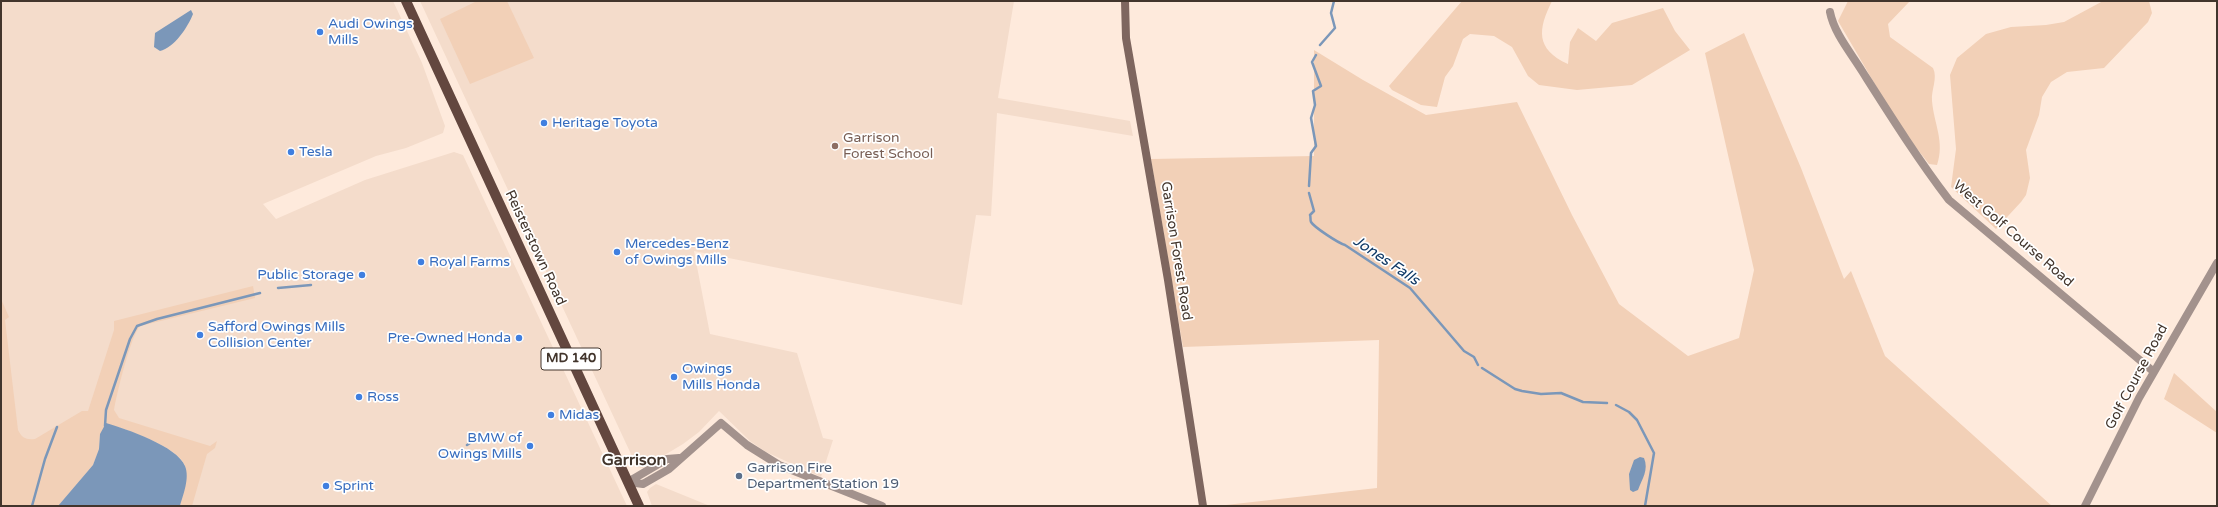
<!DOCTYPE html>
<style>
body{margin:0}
#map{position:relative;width:2218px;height:507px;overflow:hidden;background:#feeadc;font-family:"Varela Round",sans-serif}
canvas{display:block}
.frame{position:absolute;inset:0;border:2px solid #42352c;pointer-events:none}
</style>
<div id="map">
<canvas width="2218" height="507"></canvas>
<div class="frame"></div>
</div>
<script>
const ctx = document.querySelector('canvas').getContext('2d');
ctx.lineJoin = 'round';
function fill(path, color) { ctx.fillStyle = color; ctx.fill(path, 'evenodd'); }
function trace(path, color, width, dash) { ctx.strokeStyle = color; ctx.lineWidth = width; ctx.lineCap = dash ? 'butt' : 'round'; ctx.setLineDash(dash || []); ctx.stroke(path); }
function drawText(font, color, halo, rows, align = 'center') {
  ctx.font = font + ' "Varela Round",sans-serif'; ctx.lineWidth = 3.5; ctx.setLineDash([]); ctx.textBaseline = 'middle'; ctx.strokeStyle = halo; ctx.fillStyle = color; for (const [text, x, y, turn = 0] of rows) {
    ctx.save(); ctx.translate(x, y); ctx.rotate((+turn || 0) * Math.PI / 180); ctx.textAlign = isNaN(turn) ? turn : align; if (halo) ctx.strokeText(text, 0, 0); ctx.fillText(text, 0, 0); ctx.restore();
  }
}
fill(new Path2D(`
 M1,1H393L422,63L445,126L443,133L406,148L376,156L263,204L276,219L365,180L454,152L463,155L627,506H54L7,468L1,379Z
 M420,1H1014L998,98L1130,121L1133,136L997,113L991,216L976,215L962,305L694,251L710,334L797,353L823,438L833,440L821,477L766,452L750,441L719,411L699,432L683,444L643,468L637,467Z
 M656,484L710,506H652L647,492L650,488Z`), '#f4dccb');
fill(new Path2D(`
 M477,1H507L534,58L470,84L440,19Z
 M1462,1H1552C1538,29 1535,49 1568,64L1570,42L1578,28L1596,41L1612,23L1663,8L1675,31L1690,50L1632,85L1577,90L1539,85L1528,76L1512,47L1494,36L1470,34L1463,39L1453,66L1445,77L1437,107L1421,105L1392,90L1389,86Z
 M1848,1H1910L1888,24L1890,37L1933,68C1938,78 1931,90 1932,101C1934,124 1945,142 1937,165L1929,164L1900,127L1838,21Z
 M2103,1H2149L2152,13L2148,22L2104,68L2067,72L2051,82L2042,97L2039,115L2026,150L2030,178L2026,195L2021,202L1996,229L1951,187L1956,149L1950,75L1957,58L1986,34L2011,27L2046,25L2064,22Z
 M1744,33L1801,168L1844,279L1851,271L1885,356L2052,506H1217L1377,488L1379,340L1183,347L1151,159L1314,156V50L1363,80L1426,115L1517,102L1572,215L1619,304L1688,356L1739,338L1754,270L1705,53Z
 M253,286L255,298L140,326C130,338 117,393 114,410L119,418L210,446L217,441L215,448L207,454L192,506H180C183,494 187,482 186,469C183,449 136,434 119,427L100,434L99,449L93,465L58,506H1V299L9,317L5,320L18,430C22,438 26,440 35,439L82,411H88L114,330V321Z
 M2174,373L2217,412V433L2164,399Z`), '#f2d0b7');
fill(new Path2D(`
 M191,10L193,14C188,27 174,48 160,51L154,47L155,33Z
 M106,423C126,429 177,446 185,466C190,478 183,495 180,506H58L93,465L99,449L100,434Z
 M1640,457L1644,458C1649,470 1642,479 1638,490L1633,492L1630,490L1629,474L1634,460Z`), '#7b97b9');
trace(new Path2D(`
 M1320,45L1335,28L1331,13L1334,1
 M1309,186L1311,153L1316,146L1311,118L1315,105L1313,91L1321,86L1312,62L1316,55
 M1309,193L1314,211L1310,215C1311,217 1310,220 1311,222C1314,227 1338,243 1345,245L1410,288L1464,351L1474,357L1478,365
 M278,288L311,285
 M1482,368L1515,389L1522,391L1541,394L1561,393L1583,402L1607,403
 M1616,405L1629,412L1637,420L1654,453L1645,506
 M105,426L106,410L130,339L137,326L157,319L260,293
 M467,445L470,443
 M32,506L45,459L57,427`), '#7b97b9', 2.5);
trace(new Path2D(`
 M1830,12C1834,33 1851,53 1862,71C1890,115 1917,158 1949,200L2154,372
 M628,482L643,484L669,469L721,423L747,445L779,465L882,506
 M628,482L667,459L679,458
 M2085,506L2139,398L2217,263`), '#a3928d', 8);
trace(new Path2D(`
 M1125,1L1126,38L1168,280L1203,506`), '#7e665f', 8);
trace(new Path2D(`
 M406,1L639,506`), '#63473f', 10);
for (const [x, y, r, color] of [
 [320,32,4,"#3f7fe0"],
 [544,123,4,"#3f7fe0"],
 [835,146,4,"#8d6e63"],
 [291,152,4,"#3f7fe0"],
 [617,252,4,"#3f7fe0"],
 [421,262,4,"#3f7fe0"],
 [362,275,4,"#3f7fe0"],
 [200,335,4,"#3f7fe0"],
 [519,338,4,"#3f7fe0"],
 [674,377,4,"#3f7fe0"],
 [359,397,4,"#3f7fe0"],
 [551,415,4,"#3f7fe0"],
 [530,446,4,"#3f7fe0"],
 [739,476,4,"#5c6f8a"],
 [326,486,4,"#3f7fe0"]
]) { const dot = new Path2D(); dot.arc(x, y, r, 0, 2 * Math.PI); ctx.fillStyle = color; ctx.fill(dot); trace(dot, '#fff', 1.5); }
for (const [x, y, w] of [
 [571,359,60]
]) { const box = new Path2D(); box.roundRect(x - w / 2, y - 11, w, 22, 3); ctx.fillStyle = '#fff'; ctx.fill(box); trace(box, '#42352c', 1); }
drawText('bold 13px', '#42352c', null, [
 ["MD 140",571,359]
]);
drawText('14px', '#366cbe', '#fff', [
 ["Audi Owings",328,24],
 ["Mills",328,40],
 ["Heritage Toyota",552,123],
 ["Tesla",299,152],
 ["Mercedes-Benz",625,244],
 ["of Owings Mills",625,260],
 ["Royal Farms",429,262],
 ["Public Storage",354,275,"right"],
 ["Safford Owings Mills",208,327],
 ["Collision Center",208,343],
 ["Pre-Owned Honda",511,338,"right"],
 ["Owings",682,369],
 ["Mills Honda",682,385],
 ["Ross",367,397],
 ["Midas",559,415],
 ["BMW of",522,438,"right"],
 ["Owings Mills",522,454,"right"],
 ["Sprint",334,486]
], 'left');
drawText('14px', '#785e54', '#fff', [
 ["Garrison",843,138],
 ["Forest School",843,154]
], 'left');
drawText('14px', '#42352c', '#fff', [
 ["West Golf Course Road",2013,234,41],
 ["Reisterstown Road",535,248,65],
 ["Garrison Forest Road",1176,251,81],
 ["Golf Course Road",2137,377,-62]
]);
drawText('14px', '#4e5e75', '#fff', [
 ["Garrison Fire",747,468],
 ["Department Station 19",747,484]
], 'left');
drawText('italic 15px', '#113a66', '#fff', [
 ["Jones Falls",1386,261,34]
]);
drawText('bold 16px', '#42352c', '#fff', [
 ["Garrison",634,461]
]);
</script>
